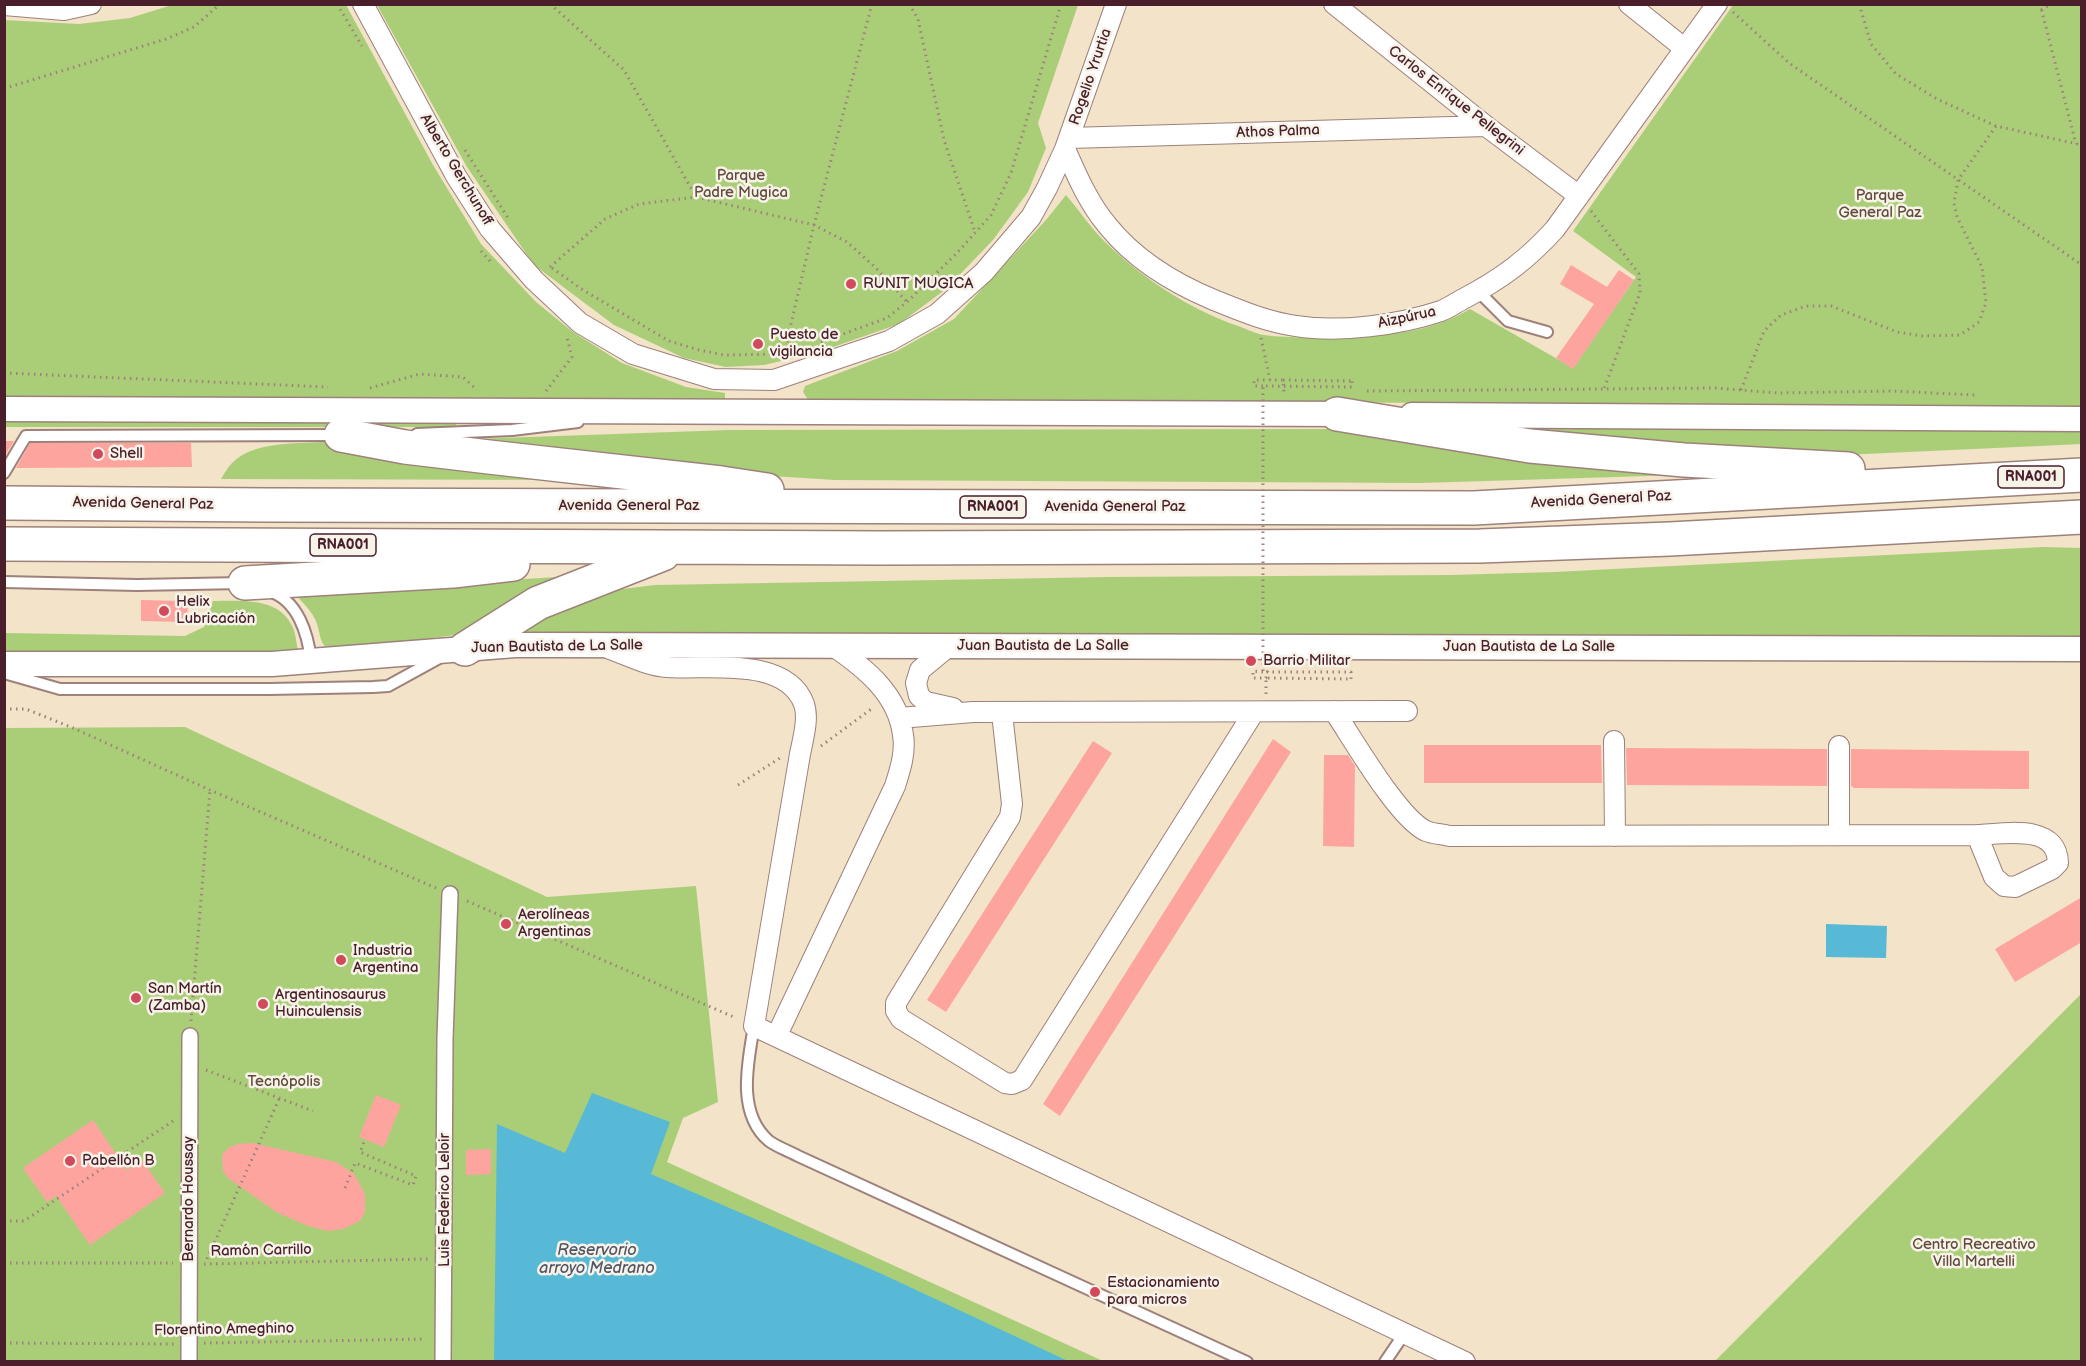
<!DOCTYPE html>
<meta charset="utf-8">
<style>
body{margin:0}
#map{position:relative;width:2086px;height:1366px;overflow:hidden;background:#f2e3c9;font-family:"Balsamiq Sans",sans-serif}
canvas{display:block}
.frame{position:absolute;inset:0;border:6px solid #4a1f2b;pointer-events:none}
</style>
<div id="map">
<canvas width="2086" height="1366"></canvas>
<div class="frame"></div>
</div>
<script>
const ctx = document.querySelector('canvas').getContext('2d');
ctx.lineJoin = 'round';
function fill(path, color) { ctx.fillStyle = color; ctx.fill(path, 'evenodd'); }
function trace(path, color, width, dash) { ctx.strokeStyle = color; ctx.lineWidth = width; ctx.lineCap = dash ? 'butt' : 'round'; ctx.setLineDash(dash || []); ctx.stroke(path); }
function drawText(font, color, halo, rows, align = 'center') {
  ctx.font = font + ' "Balsamiq Sans",sans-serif'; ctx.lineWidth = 5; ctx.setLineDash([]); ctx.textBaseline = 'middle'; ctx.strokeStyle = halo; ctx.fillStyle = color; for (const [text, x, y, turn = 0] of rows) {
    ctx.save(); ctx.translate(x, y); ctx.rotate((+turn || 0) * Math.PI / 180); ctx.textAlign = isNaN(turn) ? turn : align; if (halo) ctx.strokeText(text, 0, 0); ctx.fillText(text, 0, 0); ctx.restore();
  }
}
fill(new Path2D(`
 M172,5H346L433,165L481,244L536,302L573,332L622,363L686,387L725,393V399L5,398L4,20L79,24L130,18Z
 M377,5H1078L1038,123L1046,148L1028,192L993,240L946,289L899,324L816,353L764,365L726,367L684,358L614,325L534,265L467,167Z
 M1733,5H2081V407L1283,402L809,401L803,392L805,386L897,351L954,319L1046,220L1066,195C1079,210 1090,227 1104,241C1142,278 1189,309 1238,326C1247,329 1256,334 1264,335C1294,339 1326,337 1356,336C1397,335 1434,330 1470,309L1573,368L1636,277L1573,231Z
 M5,421L456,423V427H5Z
 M1496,427L2081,430L2082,444L1822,456Z
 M1344,429L1681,475L1421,483L835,480L740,474L444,440L729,430Z
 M324,442L589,480L221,479C224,474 228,467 232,463C254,441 295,444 324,442Z
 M2043,547L2081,548V637L516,633L515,630L614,590L655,585L1107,577L1451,575L1555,572Z
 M557,577L560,578L462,634L388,644L327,648C319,642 320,631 316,621C311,610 302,602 294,593Z
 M213,601C239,601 277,597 291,624C296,632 296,642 298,651L245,653L5,652V633L185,636L204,627Z
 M185,727L547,897L696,886L718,1102L683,1118L667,1162L1103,1361H5L4,728Z
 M2081,994V1361H1715Z`), '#aace78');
fill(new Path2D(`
 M1826,924L1887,926L1886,958L1826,957Z
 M592,1093L670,1122L651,1174L882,1274L1068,1361H494L497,1124L565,1153Z`), '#57b9d5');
fill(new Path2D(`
 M1571,265L1607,287L1619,270L1634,280L1573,369L1556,358L1594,304L1560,284Z
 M4,441H14L4,457Z
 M30,443H191L192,467L16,468Z
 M141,600L188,601L187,622L141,621Z
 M1273,739L1291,752L1060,1116L1043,1104Z
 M1093,741L1112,753L946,1012L927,1000Z
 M1424,745H1601L1602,783H1424Z
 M1626,748L1827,749V786L1627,785Z
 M1851,749L2029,751V789L1854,788L1851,786Z
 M1324,755H1348L1355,766L1354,847L1323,846Z
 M2082,897V942L2015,982L1995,949Z
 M376,1095L401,1105L384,1147L359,1137Z
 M93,1120L127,1170L142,1160L165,1193L90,1245L56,1196L47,1202L23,1168Z
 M252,1143L336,1162L354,1174L365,1194V1212L360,1221L343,1229L328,1231L308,1226L278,1213L228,1178L223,1171L222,1155L228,1148L237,1144Z
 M491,1149V1174L466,1175V1150Z`), '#fea49f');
const service = new Path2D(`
 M1478,291L1508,321L1547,332
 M417,434L512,430L578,422
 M4,473L26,436L338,435
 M4,582L137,585L243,583
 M269,591C298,600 308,634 311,661
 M4,673L60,689H269L373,687L388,686L439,658
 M754,1026C748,1062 736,1113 769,1141C777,1147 789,1151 798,1156L1247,1362
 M1385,1362L1404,1334`);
const pedestrian = new Path2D(`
 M189,1362L190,1036
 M443,1362L445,1039L450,894`);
const minor = new Path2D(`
 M363,4L456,176L490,229L534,280L580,323L633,354L714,379L774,380L889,341L937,314L984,272L1031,217L1047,188L1065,149L1116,4
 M1334,4L1486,126L1579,196
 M1629,4L1684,48
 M4,5L64,10L91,4
 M1069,138L1486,126
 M1065,149C1077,176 1088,202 1107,225C1135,260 1173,283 1214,300C1241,311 1267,322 1296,326C1340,333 1399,325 1441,311C1449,308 1457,302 1465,298C1501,279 1527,260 1555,229L1717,4
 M949,646L920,670L916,683L919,696L926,702L953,708
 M610,649C628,655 648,666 667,667C708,670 786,656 804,704C809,718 803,739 800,754L754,1026L1465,1362
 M1334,711C1353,739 1398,818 1426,831C1433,834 1442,834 1449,836L1977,835C2004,834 2057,823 2058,863L2052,869L2015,887L2004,886L1994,877L1977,835
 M1002,713L1012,804L1010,817L896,1003V1011L901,1019L1005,1083L1012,1084L1022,1080L1254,712
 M899,718L973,712L1407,711
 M1614,741L1615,836
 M1839,835V746
 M777,1035L895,786C900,770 906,752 903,735C898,694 865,668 833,646`);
const tertiary = new Path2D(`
 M4,409L1353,414
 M1412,415L2082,419
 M4,664H272L515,645H551L2082,649`);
const motorway = new Path2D(`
 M1337,414L1530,446L1684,460L1848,469
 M341,435L405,447L489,457L721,483L767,490
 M4,503L267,505L1474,508L2082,475
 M4,544L882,548L1480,546L1670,539L2082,517
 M245,583L453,571L513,564
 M465,649L538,603L663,554`);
trace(service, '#9e817a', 14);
trace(pedestrian, '#9e817a', 18);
trace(minor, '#9e817a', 22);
trace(tertiary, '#9e817a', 27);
trace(motorway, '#9e817a', 36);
trace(new Path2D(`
 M337,4L362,46
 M550,4L624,70L696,197
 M909,4L918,19L944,140L975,232
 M1862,4L1861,10L1871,44L1896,74L1937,99L1996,126L2082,145
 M2040,4L2076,144
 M2041,10L2051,4
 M1733,12L1789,63L2082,265
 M4,86L9,87L166,39L194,27L220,4
 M465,150L510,221
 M1591,211L1639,274L1640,293L1604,389
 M481,251L491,262
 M550,267L605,219L639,204L696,197L814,225L847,242L876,268L907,302
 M552,268L583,290L669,341L699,350L724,355L784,354L792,352
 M1261,338L1270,380
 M821,342L887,318L907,302L957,253L991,215L1011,173L1061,4
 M784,354L814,225L872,4
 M4,373L328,387
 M1283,380L1352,381
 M1263,386H1254V380H1283L1284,392
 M370,388L420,374L463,377L477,390
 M1741,390L1764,331L1781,315L1806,306H1831L1897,332L1922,336L1960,335L1979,322L1986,303L1982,267L1957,217L1954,203L1958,180L1996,126
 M546,391L572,357L567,338
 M1367,391L1716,388L1778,393L1892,391L1975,395
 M1263,672L1253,671V678H1266L1269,666
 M1266,694V678L1351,679
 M4,709H26L73,728L210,790L436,888
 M821,746L874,707
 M738,785L780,758
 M467,901L736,1018
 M191,1021L210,790
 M206,1070L313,1111
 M345,1188L355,1163L413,1185L416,1176L360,1152L365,1140
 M4,1221H24L173,1121
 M207,1259L280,1097
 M4,1263H173
 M204,1264L428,1259
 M4,1343L174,1344
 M204,1343L426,1339`), '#9e817a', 3, [1.5, 4.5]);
trace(service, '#fff', 10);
trace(pedestrian, '#fff', 15);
trace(minor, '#fff', 20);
trace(tertiary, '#fff', 24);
trace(motorway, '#fff', 33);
trace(new Path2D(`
 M1351,679V672H1263V386L1352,387V381`), '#9e817a', 3, [1.5, 4.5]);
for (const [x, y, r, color] of [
 [851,284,6,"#d1495b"],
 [758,344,6,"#d1495b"],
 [98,454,6,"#d1495b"],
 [164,611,6,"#d1495b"],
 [1251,661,6,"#d1495b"],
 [506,924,6,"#d1495b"],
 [341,960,6,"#d1495b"],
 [136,998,6,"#d1495b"],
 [263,1004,6,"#d1495b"],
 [70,1161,6,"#d1495b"],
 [1095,1292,6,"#d1495b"]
]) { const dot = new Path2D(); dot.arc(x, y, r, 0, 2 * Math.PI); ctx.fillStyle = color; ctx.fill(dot); trace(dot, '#f7f3e8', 2); }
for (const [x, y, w] of [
 [2031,477,66],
 [993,507,66],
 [343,545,66]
]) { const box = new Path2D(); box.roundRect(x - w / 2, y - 11, w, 22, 4.5); ctx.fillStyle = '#f7f3e8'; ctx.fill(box); trace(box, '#4a1f2b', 1.5); }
drawText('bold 14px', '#4a1f2b', null, [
 ["RNA001",2031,477],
 ["RNA001",993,507],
 ["RNA001",343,545]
]);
drawText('15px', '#4a1f2b', '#f7f3e8', [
 ["Rogelio Yrurtia",1091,77,-71],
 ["Carlos Enrique Pellegrini",1456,101,38],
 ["Athos Palma",1278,132,-2],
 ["Alberto Gerchunoff",456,170,59],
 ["Aizpúrua",1407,318,-12],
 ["Avenida General Paz",1601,500,-3],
 ["Avenida General Paz",143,504,1],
 ["Avenida General Paz",629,506],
 ["Avenida General Paz",1115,507],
 ["Juan Bautista de La Salle",1043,646],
 ["Juan Bautista de La Salle",557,647,-1],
 ["Juan Bautista de La Salle",1529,647],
 ["Bernardo Houssay",189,1199,-90],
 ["Luis Federico Leloir",445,1200,-90],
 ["Ramón Carrillo",261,1251,-1],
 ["Florentino Ameghino",224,1330,-1]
]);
drawText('15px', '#624b3e', '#f7f3e8', [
 ["Parque",741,176],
 ["Padre Mugica",741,193],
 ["Parque",1880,196],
 ["General Paz",1880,213],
 ["Tecnópolis",284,1082],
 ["Centro Recreativo",1974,1245],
 ["Villa Martelli",1974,1262]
]);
drawText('15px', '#4a1f2b', '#f7f3e8', [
 ["RUNIT MUGICA",863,284],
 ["Puesto de",770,335],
 ["vigilancia",770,352],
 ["Shell",110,454],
 ["Helix",176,602],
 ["Lubricación",176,619],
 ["Barrio Militar",1263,661],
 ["Aerolíneas",518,915],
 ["Argentinas",518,932],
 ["Industria",353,951],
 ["Argentina",353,968],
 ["San Martín",148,989],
 ["(Zamba)",148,1006],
 ["Argentinosaurus",275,995],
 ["Huinculensis",275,1012],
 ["Pabellón B",82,1161],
 ["Estacionamiento",1107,1283],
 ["para micros",1107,1300]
], 'left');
drawText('italic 16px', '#4f5566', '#f7f3e8', [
 ["Reservorio",597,1251],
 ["arroyo Medrano",597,1269]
]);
</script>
